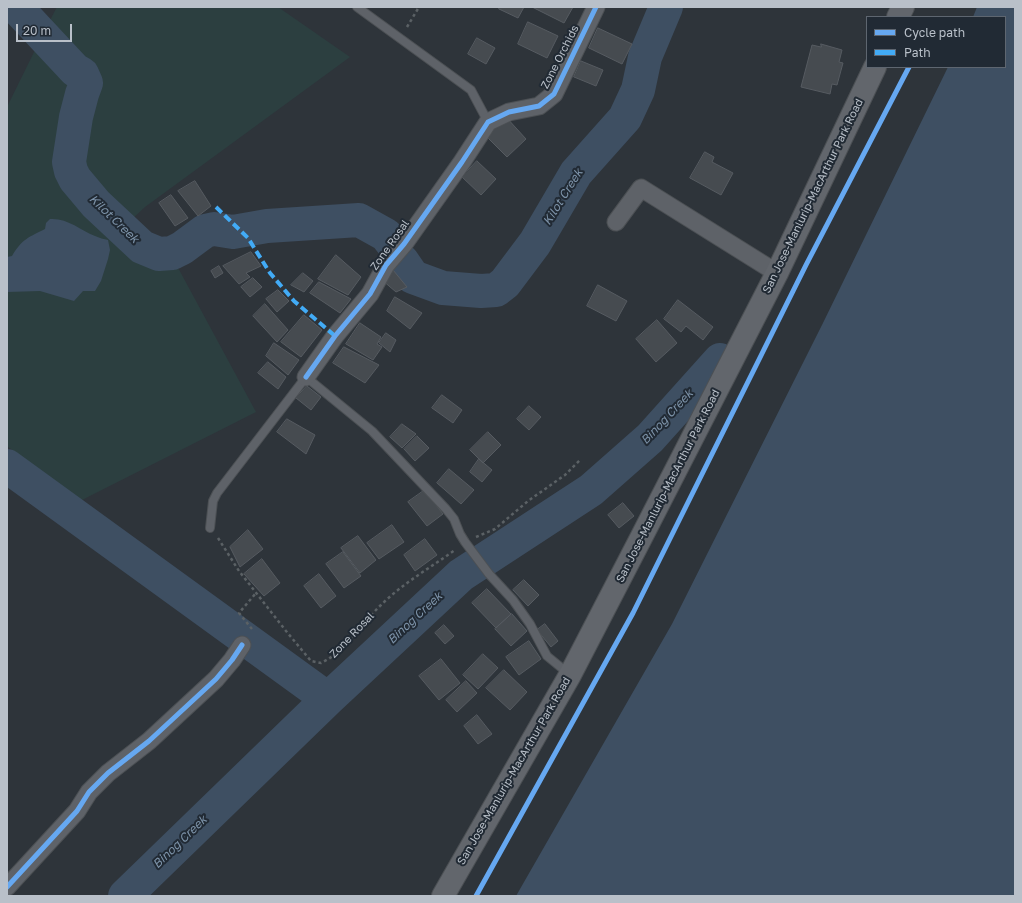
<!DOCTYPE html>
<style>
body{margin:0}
#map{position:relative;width:1022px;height:903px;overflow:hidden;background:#2e343a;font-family:"Golos Text",sans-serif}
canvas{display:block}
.frame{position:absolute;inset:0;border:8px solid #b9c0c9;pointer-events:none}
.legend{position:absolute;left:866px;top:16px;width:140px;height:52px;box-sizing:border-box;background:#212a34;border:1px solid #5e6670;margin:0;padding:5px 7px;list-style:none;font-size:12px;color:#b9c0c9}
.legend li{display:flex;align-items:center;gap:8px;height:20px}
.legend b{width:20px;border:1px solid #5e6670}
.scale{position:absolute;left:16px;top:24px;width:56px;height:18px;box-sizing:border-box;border:2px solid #b9c0c9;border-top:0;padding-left:5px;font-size:12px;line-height:14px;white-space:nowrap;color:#b9c0c9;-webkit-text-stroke:3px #212a34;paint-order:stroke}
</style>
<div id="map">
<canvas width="1022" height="903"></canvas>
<div class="frame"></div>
<ul class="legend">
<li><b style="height:5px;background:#66a8f1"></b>Cycle path</li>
<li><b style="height:5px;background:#42abf6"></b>Path</li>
</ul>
<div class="scale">20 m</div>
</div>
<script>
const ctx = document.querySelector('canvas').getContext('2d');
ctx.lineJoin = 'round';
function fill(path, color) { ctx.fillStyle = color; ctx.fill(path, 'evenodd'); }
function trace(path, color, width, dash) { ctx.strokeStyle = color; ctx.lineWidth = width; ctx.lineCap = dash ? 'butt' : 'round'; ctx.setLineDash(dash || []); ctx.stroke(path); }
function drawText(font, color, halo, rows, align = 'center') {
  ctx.font = font + ' "Golos Text",sans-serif'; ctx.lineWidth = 4; ctx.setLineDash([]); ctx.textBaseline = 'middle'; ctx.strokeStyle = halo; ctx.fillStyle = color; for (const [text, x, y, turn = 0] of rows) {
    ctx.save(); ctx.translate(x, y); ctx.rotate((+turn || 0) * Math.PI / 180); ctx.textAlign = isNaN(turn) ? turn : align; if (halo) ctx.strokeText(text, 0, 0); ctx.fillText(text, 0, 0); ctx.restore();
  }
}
fill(new Path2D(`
 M57,7H278L350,57L145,207L129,222L103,196L78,162L98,82L92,68L48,24Z
 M37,46L72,81L57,167L61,178L93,217L133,255L156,269L167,268L176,264L256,412L78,502L7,446V107Z`), '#2c3f40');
fill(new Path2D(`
 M977,7H1015V896H516L672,624L822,325L948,67H1005V17H973Z
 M50,219C68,218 80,230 95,236C99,238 104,239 108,240L110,250L108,259L101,281L95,291H83L74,301L40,291L7,292V257L12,256C22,239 29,237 45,229L46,223Z`), '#3e4f62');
trace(new Path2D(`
 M16,7L75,70L82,74L86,83L82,94L76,117L69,162L71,171L75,179L96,204L142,247L159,254L172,253L182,248L205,231L214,229L233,232L267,226L359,220L386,235L393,244
 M402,261L413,277L443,288L481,291L496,290L505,283L535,243L576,173L625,118L638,90L645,57L666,7
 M7,466L328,699
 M125,896L328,699L461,575L591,490L650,438L720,360`), '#3e4f62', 34);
const building = new Path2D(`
 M500,7H524L518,18L499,9Z
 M535,7H573L564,23L534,8Z
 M528,22L558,36L547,58L518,44Z
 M598,28L632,44L622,64L589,48Z
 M477,38L495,48L486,64L468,54Z
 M821,44L842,50L839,62L843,63L837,85L832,84L830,94L801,87L812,45L821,47Z
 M581,61L603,70L596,86L574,77Z
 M506,117L526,139L507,157L486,136Z
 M705,152L714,157L712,162L733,173L721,195L690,178Z
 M477,161L496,179L481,195L462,177Z
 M195,181L211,206L198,216L178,191Z
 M171,195L188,218L175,226L159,203Z
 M251,252L261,266L246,273L250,277L239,284L223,266Z
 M336,255L361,277L348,295L318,279Z
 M219,266L223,273L215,278L211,271Z
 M393,270L407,287L396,292L382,280Z
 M303,273L313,281L304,292L291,285Z
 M253,278L262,287L250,297L241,287Z
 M319,282L351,299L340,313L310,293Z
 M598,285L627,301L616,321L587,306Z
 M278,290L289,301L277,312L266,299Z
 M395,297L422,313L410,329L387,311Z
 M678,300L713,327L703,340L686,326L681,332L664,319Z
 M265,304L288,330L277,342L253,316Z
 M304,315L322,330L301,357L281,342Z
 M657,320L677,343L656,362L636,339Z
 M360,323L381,337L377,344L382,347L373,360L346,344Z
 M386,333L396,340L390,352L379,343Z
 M274,343L299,360L288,375L266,356Z
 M344,347L379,365L365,383L333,363Z
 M268,362L286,377L278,389L258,373Z
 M307,386L321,397L311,410L296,398Z
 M442,395L462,410L453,423L432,408Z
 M529,406L541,417L529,430L517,419Z
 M287,419L315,435L306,454L277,432Z
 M402,424L416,434L402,448L390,437Z
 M488,432L501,445L483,463L470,450Z
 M417,436L429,448L415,461L404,449Z
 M479,459L492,470L482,482L470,472Z
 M449,469L474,490L461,504L437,483Z
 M425,490L443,514L427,526L408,502Z
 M623,503L634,516L619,528L608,515Z
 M392,525L404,542L379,559L367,543Z
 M248,530L263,549L240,567L230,547Z
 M358,536L376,560L360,573L341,548Z
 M425,539L437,555L415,571L404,555Z
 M343,552L361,576L344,588L326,564Z
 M262,559L280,583L264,596L244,574Z
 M319,574L336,596L321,608L304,586Z
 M524,580L539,595L528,606L513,590Z
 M487,589L511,614L496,628L472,603Z
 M512,614L527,631L511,646L495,629Z
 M545,624L558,641L551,647L537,630Z
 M444,625L454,636L445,644L435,633Z
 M529,641L541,659L519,675L506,657Z
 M483,654L498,668L478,689L463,675Z
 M441,659L460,683L439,700L419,676Z
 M504,670L527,692L510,710L486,688Z
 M466,681L477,693L457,712L446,700Z
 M477,715L492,734L478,744L464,726Z`);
fill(building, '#464b50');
trace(building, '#565b61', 1);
const lane = new Path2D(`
 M357,7L471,90L488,122
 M210,528L213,501L217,493L306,377L372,431L446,509L454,519L460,534L465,542L489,574L513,600L530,624L547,656L569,674`);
const street = new Path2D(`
 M616,222L641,188L777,273
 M306,377L335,336L370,294L386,265L404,244L462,162L488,122L509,112L539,106L554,94L596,7
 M7,887L77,811L89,792L108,773L149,741L216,679L232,660L242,645`);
const secondary = new Path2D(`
 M898,17L903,7
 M443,896L570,675L642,536L777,273L875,67`);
trace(lane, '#4c5054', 10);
trace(street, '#4c5054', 19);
trace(secondary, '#4c5054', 24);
trace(new Path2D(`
 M407,27L419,7
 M476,537L495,529L528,501L565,475L580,460
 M218,538L239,571L286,631L311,661L321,663C346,651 361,624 381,605C403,583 430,568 455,550
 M252,629L239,613L256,593`), '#5b6165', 2.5, [3, 3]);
trace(lane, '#5e6268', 8);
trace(street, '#5e6268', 17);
trace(secondary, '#62666c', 22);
trace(new Path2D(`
 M216,207L248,238L270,273L294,301L335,336`), '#42abf6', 4, [8, 4]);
trace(new Path2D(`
 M306,377L335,336L370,294L386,265L404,244L462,162L488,122L509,112L539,106L554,94L596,7
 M7,887L77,811L89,792L108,773L149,741L216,679L232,660L242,645
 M476,896L633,613L806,265L909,67`), '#66a8f1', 5);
drawText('11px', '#b9c0c9', '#212a34', [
 ["Zone Orchids",560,57,-63],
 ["San Jose-Manlurip-MacArthur Park Road",813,196,-64],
 ["Zone Rosal",390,245,-55],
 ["San Jose-Manlurip-MacArthur Park Road",668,486,-63],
 ["Zone Rosal",352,635,-46],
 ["San Jose-Manlurip-MacArthur Park Road",514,771,-60]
]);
drawText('italic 12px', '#7d93a9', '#212a34', [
 ["Kilot Creek",563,197,-58],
 ["Kilot Creek",114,219,44],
 ["Binog Creek",667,417,-47],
 ["Binog Creek",415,618,-43],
 ["Binog Creek",180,842,-44]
]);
</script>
